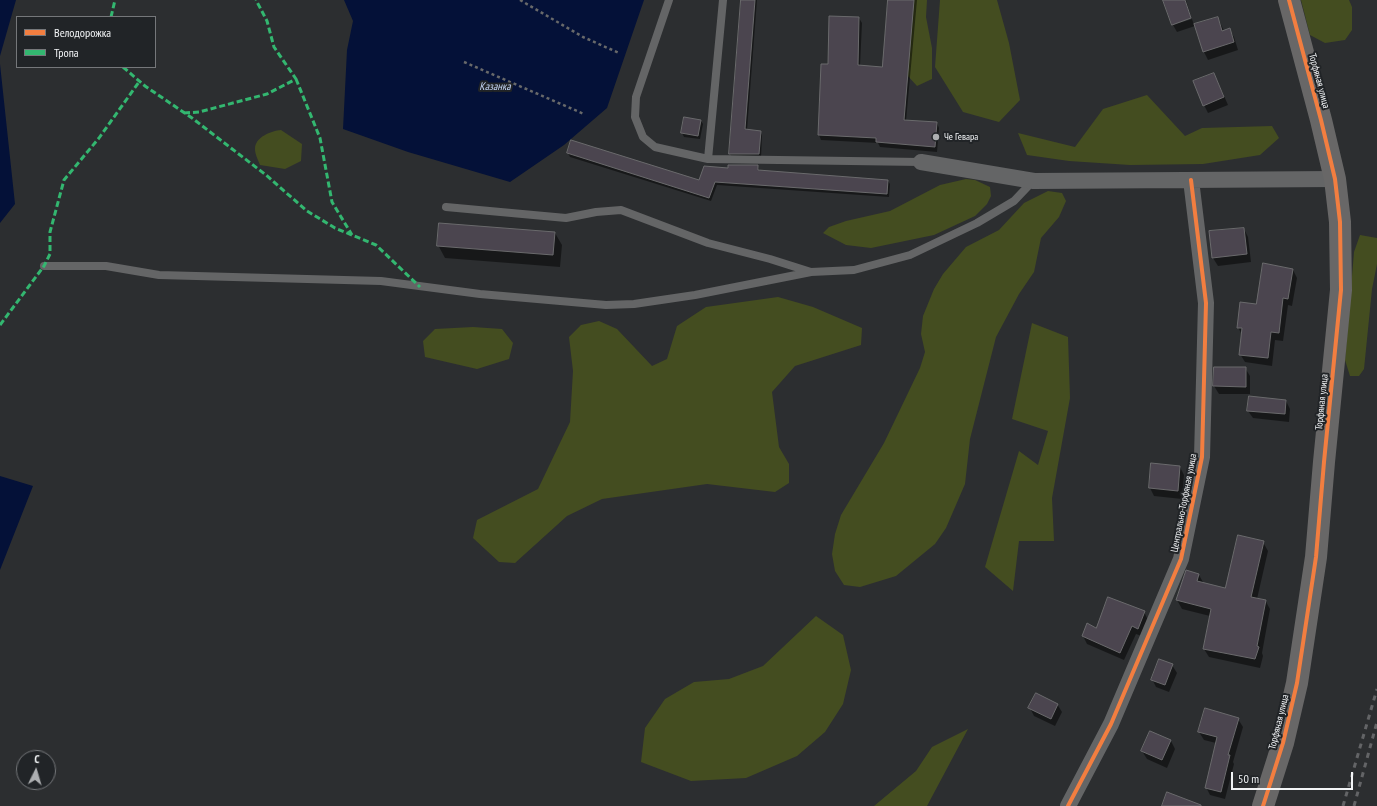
<!DOCTYPE html>
<meta charset="utf-8">
<style>
body{margin:0}
#map{position:relative;width:1377px;height:806px;overflow:hidden;background:#2c2e30;font-family:"PT Sans Narrow",sans-serif}
canvas{display:block}
.legend{position:absolute;left:16px;top:16px;width:140px;height:52px;box-sizing:border-box;background:#212427;border:1px solid #75777a;margin:0;padding:5px 7px;list-style:none;font-size:12px;color:#f2f4f6}
.legend li{display:flex;align-items:center;gap:8px;height:20px}
.legend b{width:20px;border:1px solid #75777a}
.north{position:absolute;left:16px;top:750px;width:40px;height:40px;box-sizing:border-box;background:#212427;border:1px solid #75777a;border-radius:50%;rotate:5deg;font-size:11px;font-weight:700;line-height:16px;text-align:center;color:#f2f4f6}
.north::after{content:'';display:block;margin:auto;width:14px;height:18px;background:#adafb1;clip-path:polygon(50% 0,100% 100%,50% 72%,0 100%)}
.scale{position:absolute;left:1231px;top:772px;width:122px;height:18px;box-sizing:border-box;border:2px solid #f2f4f6;border-top:0;padding-left:5px;font-size:12px;line-height:14px;white-space:nowrap;color:#f2f4f6;-webkit-text-stroke:3px #212427;paint-order:stroke}
</style>
<div id="map">
<canvas width="1377" height="806"></canvas>
<ul class="legend">
<li><b style="height:5px;background:#f27e40"></b>Велодорожка</li>
<li><b style="height:5px;background:#33b770"></b>Тропа</li>
</ul>
<div class="north">С</div>
<div class="scale">50 m</div>
</div>
<script>
const ctx = document.querySelector('canvas').getContext('2d');
ctx.lineJoin = 'round';
function fill(path, color) { ctx.fillStyle = color; ctx.fill(path, 'evenodd'); }
function trace(path, color, width, dash) { ctx.strokeStyle = color; ctx.lineWidth = width; ctx.lineCap = dash ? 'butt' : 'round'; ctx.setLineDash(dash || []); ctx.stroke(path); }
function drawText(font, color, halo, rows, align = 'center') {
  ctx.font = font + ' "PT Sans Narrow",sans-serif'; ctx.lineWidth = 4; ctx.setLineDash([]); ctx.textBaseline = 'middle'; ctx.strokeStyle = halo; ctx.fillStyle = color; for (const [text, x, y, turn = 0] of rows) {
    ctx.save(); ctx.translate(x, y); ctx.rotate((+turn || 0) * Math.PI / 180); ctx.textAlign = isNaN(turn) ? turn : align; if (halo) ctx.strokeText(text, 0, 0); ctx.fillText(text, 0, 0); ctx.restore();
  }
}
fill(new Path2D(`
 M909,0H927L926,17L932,48V79L917,86L906,74Z
 M940,0H997L1009,43L1020,100L999,122L963,112L935,67Z
 M1301,0H1349L1352,7V30L1345,40L1325,43L1310,35Z
 M1147,95L1185,136L1202,128L1272,126L1279,138L1260,155L1203,164L1130,165L1069,161L1027,155L1018,133L1075,147L1103,109Z
 M281,130L302,144L301,161L285,169L260,165C258,160 255,154 255,149C255,137 271,131 281,130Z
 M966,179L975,180L990,187L991,196L987,204L975,216L934,235L871,248L846,245L823,233L829,227L846,221L890,211L940,185Z
 M1048,191L1062,193L1066,201L1059,217L1041,238L1034,272L1019,294L996,337L970,439L965,484L946,528L935,544L896,576L860,587L844,585L835,571L832,554L835,534L841,515L884,443L920,368L925,352L921,334L923,316L934,289L943,274L966,247L999,230L1024,203Z
 M1360,235L1377,238V264L1372,289L1364,369L1359,376H1350L1345,360L1354,252Z
 M778,297L813,307L862,328L861,345L795,366L772,392L779,447L789,464V483L775,492L707,484L602,499L567,516L515,563L499,562L473,538L477,520L538,489L570,422L573,371L569,337L581,325L599,321L617,329L652,366L667,359L677,326L706,307Z
 M1032,323L1068,337L1070,398L1052,498L1054,541H1019L1013,591L985,567L1019,451L1038,465L1048,431L1012,419Z
 M473,327L502,329L513,343L509,359L477,369L425,357L423,341L435,329Z
 M816,616L843,635L851,670L843,704L825,732L797,756L746,778L691,781L641,762L645,728L665,699L694,682L729,679L763,666Z
 M968,729L927,806H874L916,771L932,747Z`), '#444d20');
fill(new Path2D(`
 M0,0H16L0,56Z
 M344,0H644L607,108L564,145L510,182L408,152L343,129L347,50L353,21Z
 M0,64L15,204L0,223Z
 M0,476L33,486L0,570Z`), '#041138');
fill(new Path2D(`
 M742,0H757L747,130L760,131L762,135L761,158L732,157L730,154Z
 M889,0H917L906,121L937,123L939,128L937,152L880,147L878,143L821,140L819,135L822,65H829L859,18L862,23L860,66L883,68Z
 M1164,0H1186L1191,17L1173,23Z
 M1218,18L1224,31L1229,29L1234,37L1238,50L1208,60L1204,52L1195,26L1177,32L1173,25L1192,19L1194,25Z
 M1214,74L1218,82L1228,105L1208,113L1204,105Z
 M701,121L703,124L700,139L684,137L682,133Z
 M568,153L699,182L758,166L760,171L888,181L890,184L889,197L717,185L711,201L570,157Z
 M1244,229L1248,237L1251,262L1218,266L1213,258Z
 M555,233L562,245L560,267L445,258L438,245Z
 M1293,270L1297,278L1292,306L1288,305L1283,341L1275,340L1272,366L1245,362L1240,354L1242,335L1238,327L1257,305Z
 M1245,368L1250,376V394H1219L1214,386Z
 M1286,401L1290,409L1289,422L1253,418L1248,411Z
 M1152,464L1180,467L1184,475L1182,499L1154,496L1150,488Z
 M1263,542L1268,551L1257,599L1265,600L1270,609L1262,653L1263,656L1260,668L1209,657L1204,649L1210,616L1182,609L1177,600L1187,572L1199,575L1204,584L1226,590Z
 M1144,612L1148,620L1142,636L1136,634L1124,660L1087,644L1083,636L1097,629Z
 M1172,665L1177,673L1169,692L1156,687L1152,679Z
 M1057,704L1062,712L1055,726L1034,716L1030,708Z
 M1238,719L1243,727L1233,762L1234,764L1225,799L1210,795L1206,787L1216,743L1204,740L1199,732Z
 M1151,732L1171,741L1175,749L1167,768L1147,759L1142,751Z`), '#0007');
const building = new Path2D(`
 M741,0H755L745,129L761,131L759,154H729Z
 M888,0H914L904,120L937,122L935,147L876,142V138L818,135L821,64H828L829,16L859,17L858,65L882,67Z
 M1163,0H1185L1191,18L1172,25Z
 M1218,17L1222,31L1230,28L1234,42L1203,52L1194,24Z
 M1214,73L1224,97L1203,106L1193,81Z
 M684,117L701,120L698,136L681,133Z
 M571,140L699,180L704,166L728,168V165H758V170L888,180L887,194L715,182L709,198L567,153Z
 M439,223L555,232L553,255L437,246Z
 M1244,228L1247,254L1212,258L1209,231Z
 M1263,263L1293,269L1288,299L1283,298L1279,333L1271,332L1268,358L1239,355L1242,328H1237L1240,302L1256,304Z
 M1214,367H1246V387L1213,386Z
 M1249,396L1286,400L1285,414L1247,411Z
 M1151,463L1180,466L1178,491L1149,488Z
 M1238,535L1264,541L1251,597L1266,600L1257,646L1259,647L1255,659L1203,649L1211,609L1176,600L1186,570L1199,574L1197,581L1225,588Z
 M1108,597L1145,611L1138,629L1132,626L1120,653L1082,636L1087,623L1096,628Z
 M1159,659L1173,664L1165,685L1151,680Z
 M1036,693L1058,704L1051,719L1028,708Z
 M1205,708L1239,718L1228,755H1230L1221,792L1205,788L1217,737L1198,732Z
 M1150,731L1171,740L1162,760L1141,751Z
 M1167,792L1201,805V806H1162Z`);
fill(building, '#4b454f');
trace(building, '#6a6a6c', 1);
trace(new Path2D(`
 M520,0L583,37L619,53
 M464,62L584,114`), '#68696a', 2.5, [3, 3]);
trace(new Path2D(`
 M669,0L636,97L635,117L643,137L655,147L708,159L921,162
 M708,159L723,0
 M446,207L566,218L596,212L621,210L708,243L770,259L811,272L854,270L910,255L977,223L1014,201L1033,181
 M44,266H106L159,275L381,281L480,294L606,305L634,304L695,295L811,272`), '#646566', 8);
trace(new Path2D(`
 M921,162L1034,181L1335,179
 M1068,806L1111,724L1181,559L1202,457L1206,303L1191,180`), '#646566', 16);
trace(new Path2D(`
 M1263,806L1283,743L1297,683L1316,557L1324,462L1341,290L1340,222L1335,179L1321,120L1289,0`), '#686767', 22);
trace(new Path2D(`
 M1343,806L1377,689
 M1354,806L1377,722`), '#636466', 3, [5, 5]);
trace(new Path2D(`
 M111,17L115,0
 M123,67L145,86L192,118L266,175L307,211L335,228L376,245L420,287
 M296,79L320,138L332,202L352,235
 M184,113L199,112L267,94L296,79L274,47L267,21L256,0
 M0,325L44,266L50,254V232L64,180L99,138L139,82`), '#33b770', 3, [6, 3]);
trace(new Path2D(`
 M1068,806L1111,724L1181,559L1202,457L1206,303L1191,180
 M1263,806L1283,743L1297,683L1316,557L1324,462L1341,290L1340,222L1335,179L1321,120L1289,0`), '#f27e40', 4);
for (const [x, y, r, color] of [
 [936,137,4,"#adafb1"]
]) { const dot = new Path2D(); dot.arc(x, y, r, 0, 2 * Math.PI); ctx.fillStyle = color; ctx.fill(dot); trace(dot, '#212427', 1.5); }
drawText('10px', '#f2f4f6', '#212427', [
 ["Торфяная улица",1319,81,75],
 ["Торфяная улица",1322,402,-84],
 ["Центрально-Торфяная улица",1184,503,-79],
 ["Торфяная улица",1279,722,-76]
]);
drawText('10px', '#f2f4f6', '#212427', [
 ["Че Гевара",944,137]
], 'left');
drawText('italic 11px', '#c2d3f2', '#212427', [
 ["Казанка",495,87]
]);
</script>
